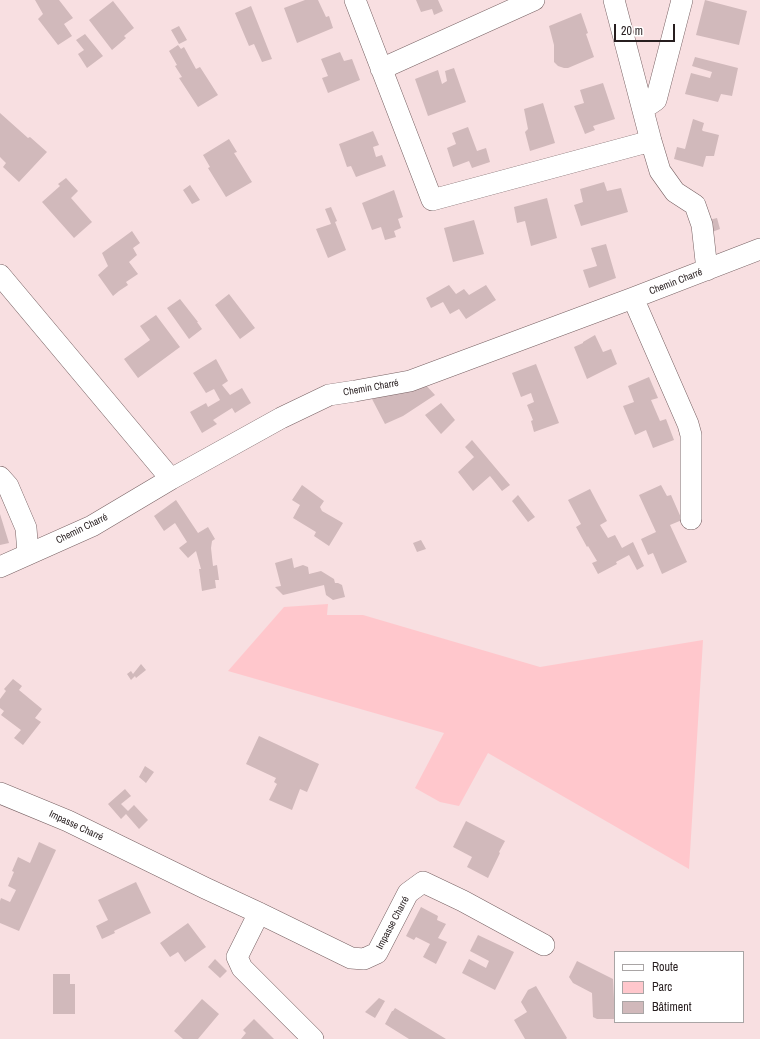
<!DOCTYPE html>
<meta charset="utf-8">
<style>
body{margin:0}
#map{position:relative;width:760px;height:1039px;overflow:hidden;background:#f8dfe1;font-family:"Archivo Narrow",sans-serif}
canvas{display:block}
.legend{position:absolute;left:614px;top:951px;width:130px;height:72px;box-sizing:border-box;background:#fff;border:1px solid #a9a5a5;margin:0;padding:5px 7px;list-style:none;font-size:12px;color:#271e1f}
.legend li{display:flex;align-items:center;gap:8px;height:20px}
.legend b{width:20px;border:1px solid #a9a5a5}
.scale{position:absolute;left:614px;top:24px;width:61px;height:18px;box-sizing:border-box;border:2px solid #271e1f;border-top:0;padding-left:5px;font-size:12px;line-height:14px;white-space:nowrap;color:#271e1f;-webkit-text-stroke:3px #fff;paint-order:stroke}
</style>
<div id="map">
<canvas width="760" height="1039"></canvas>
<ul class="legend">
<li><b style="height:5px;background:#fff"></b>Route</li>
<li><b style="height:11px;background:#ffc7cc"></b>Parc</li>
<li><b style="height:11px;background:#d1b9bb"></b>Bâtiment</li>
</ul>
<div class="scale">20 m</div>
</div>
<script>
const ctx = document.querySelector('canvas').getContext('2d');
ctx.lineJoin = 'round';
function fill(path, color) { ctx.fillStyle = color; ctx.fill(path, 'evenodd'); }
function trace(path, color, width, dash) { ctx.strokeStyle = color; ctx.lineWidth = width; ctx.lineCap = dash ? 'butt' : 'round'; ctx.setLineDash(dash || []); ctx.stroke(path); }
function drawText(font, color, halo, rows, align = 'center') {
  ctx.font = font + ' "Archivo Narrow",sans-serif'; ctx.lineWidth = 4; ctx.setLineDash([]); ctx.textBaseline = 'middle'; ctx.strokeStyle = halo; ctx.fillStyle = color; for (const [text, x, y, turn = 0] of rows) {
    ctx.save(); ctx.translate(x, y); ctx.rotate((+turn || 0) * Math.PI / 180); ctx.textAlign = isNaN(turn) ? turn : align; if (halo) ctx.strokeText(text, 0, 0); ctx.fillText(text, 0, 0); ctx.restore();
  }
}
fill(new Path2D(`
 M328,604L327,615H363L540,667L703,640L689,869L488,753L459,806L440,802L415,788L444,733L228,671L284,607Z`), '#ffc7cc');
fill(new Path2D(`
 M35,0H59L73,18L64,24L72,36L58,45L38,19L43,14Z
 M305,0H318L326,17L329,16L333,28L297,43L284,8Z
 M416,0H438L443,11L434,15L432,9L421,12Z
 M705,0L747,11L739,45L696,35Z
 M113,1L134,28L124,36L126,38L112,50L89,20Z
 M251,6L272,59L262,62L254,44L249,46L235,13Z
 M581,13L588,33L586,34L594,57L568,68H564L558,66L554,62V45L549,26Z
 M179,26L187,40L179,44L171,30Z
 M85,34L103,56L87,68L78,54L84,50L76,40Z
 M178,45L181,49L184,47L196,69L200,67L218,95L198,107L179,78L182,77L175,66L177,65L169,51Z
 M340,52L344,61L352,59L360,80L328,93L322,78L328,76L321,59Z
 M695,57L738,68L732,96L721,94L718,102L685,94L691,73L710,78L712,72L692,66Z
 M454,68L466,102L428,116L415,79L438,70L442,84L447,81L445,71Z
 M603,83L615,119L593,126L595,130L585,134L574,106L584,103L580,90Z
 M543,103L555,143L530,151L525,132L528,129L524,109Z
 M0,113L28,138L30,137L47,152L19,182L3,167L6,163L0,157Z
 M693,119L704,123L702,130L703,131L719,135L714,156H706L703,167L674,159L677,147L685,149Z
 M468,127L477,151L486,148L490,162L472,168L469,161L453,167L447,148L456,144L452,133Z
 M373,131L379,145L373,147L376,157L382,155L386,166L356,177L351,166L347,167L339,144Z
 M229,139L237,152L234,153L252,182L226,197L208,168L210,167L203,155Z
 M66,178L78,191L71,198L92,222L74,238L42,202L60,186L58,184Z
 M604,182L607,191L621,188L628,212L581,226L574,205L583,202L580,189Z
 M190,185L200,200L192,204L183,190Z
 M394,190L403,217L398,219L401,228L394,231L396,237L385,240L381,227L372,230L362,203Z
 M547,198L557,238L531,246L525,221L517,223L514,207Z
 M331,207L337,221L335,222L346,250L328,258L316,229L331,224L325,209Z
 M717,218L720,229L712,232L709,220Z
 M474,220L484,254L453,262L444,228Z
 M132,231L140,243L133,248L137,255L129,262L138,274L126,282L128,285L119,291L113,296L98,275L108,266L102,253Z
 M606,244L616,278L589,288L583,270L597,266L591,248Z
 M449,285L456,294L464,289L469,295L486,285L496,300L466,319L459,309L450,314L443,302L431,308L426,298Z
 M229,294L255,328L240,339L215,305Z
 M180,299L198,322H197L202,329L189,339L167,308Z
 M156,315L180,347L138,378L124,359L150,340L140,326Z
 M595,335L603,352L611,349L617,364L587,379L574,347L583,343V342Z
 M216,359L228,381L222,385L230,395L242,388L251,403L235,413L232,408L213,420L217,424L202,433L190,412L206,403L208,407L220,400L214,389L206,393L193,373Z
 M536,364L559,423L534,432L531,421L533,420L527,405L534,402L531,393L521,397L512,373Z
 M649,377L658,398L651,400L660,421L666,419L674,440L653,448L646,430L635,435L623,406L634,402L628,386Z
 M424,383L435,395L403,416L385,424L372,399Z
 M441,403L455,420L441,434L425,415Z
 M472,440L510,485L502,491L490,476L473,491L458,472L474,457L465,447Z
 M302,485L324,501L320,507L322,511L343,523L329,546L314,536L316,532L293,518L300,505L292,500Z
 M661,485L667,496L671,495L682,520L670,525L687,562L662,574L653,553L648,555L641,539L656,532L639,495Z
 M590,489L607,521L600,525L608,538L615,535L622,548L633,542L644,566L637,570L629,555L616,562L617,564L598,574L592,563L597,561L588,546L587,547L576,527L581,524L568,500Z
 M518,495L535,517L528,522L512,501Z
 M176,500L198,533L208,527L215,539L212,541L211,548L213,566L217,565L219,580H215L216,588L202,591L199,569H201L196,551L188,558L179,548L187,542L175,523L164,531L154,516Z
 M0,514L9,543L0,545Z
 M421,540L426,549L417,552L413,543Z
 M292,558L294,568L303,565L308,567L309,574L321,571L334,579L335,583H338L342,585L345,597L333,600L326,595L324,585L283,595L275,587L281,586L275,563Z
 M141,664L146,670L136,678L135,676L131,680L127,674L131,671L133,674Z
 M13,679L22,686L19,690L42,709L35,718L41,722L23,745L14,738L21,730L1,715L4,711L0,708V699L6,691L4,689Z
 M259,736L319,764L307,792L300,789L292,810L269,800L277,784L274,782L276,778L246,764Z
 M145,766L154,772L146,783L139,777Z
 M125,789L131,796L121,804L128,811L134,805L148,820L139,829L126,814L121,819L108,804Z
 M466,821L505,841L499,852L500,853L488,878L467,867L472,857L453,847Z
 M39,842L56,850L19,931L0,923V901L1,898L10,902L16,890L8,886L14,872L12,871L18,857L30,863Z
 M136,882L151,913L114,931L115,933L102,939L96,926L108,920L98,900Z
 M421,907L438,916L437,920L446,924L438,938L447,942L436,964L423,957L430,944L416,937L414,940L406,936Z
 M188,923L206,947L185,962L178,952L170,957L160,943Z
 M478,935L514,952L495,990L462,973L469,959L486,968L489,961L470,951Z
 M215,959L227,971L220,978L208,967Z
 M577,961L613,979L615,1019H597L593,1017L592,993L573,983L569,977Z
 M53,974H70V984H75V1014H53Z
 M536,986L567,1038L566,1039H525L514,1020L527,1012L521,1002L528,990Z
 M379,998L385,1001L375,1018L365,1012Z
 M202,999L219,1014L198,1039H183L174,1031Z
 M395,1008L446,1039H409L385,1024L392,1011H393Z
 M254,1019L274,1039H241L246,1033L243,1030Z`), '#d1b9bb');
const minor = new Path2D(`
 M355,0L432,200L651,141
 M614,0L651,141L660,171L675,192L695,205L702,225L707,270
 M381,69L534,0
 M643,109L656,100L682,0
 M0,275L171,479
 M633,298L688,424L691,435V519
 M0,477L8,486L26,528L28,554
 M0,567L92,526L171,479L281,418L329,395L355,391L410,381L633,298L760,249
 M0,793L68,821L205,888L259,913L351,958L364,959L377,953L408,893L423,882L463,901L544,945
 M259,913L237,957L242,968L313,1039`);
trace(minor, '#766062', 22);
trace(minor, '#fff', 21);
drawText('10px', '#271e1f', '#fff', [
 ["Chemin Charré",676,282,-21],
 ["Chemin Charré",371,388,-10],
 ["Chemin Charré",82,529,-26],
 ["Impasse Charré",76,826,25],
 ["Impasse Charré",393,923,-62]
]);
</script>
